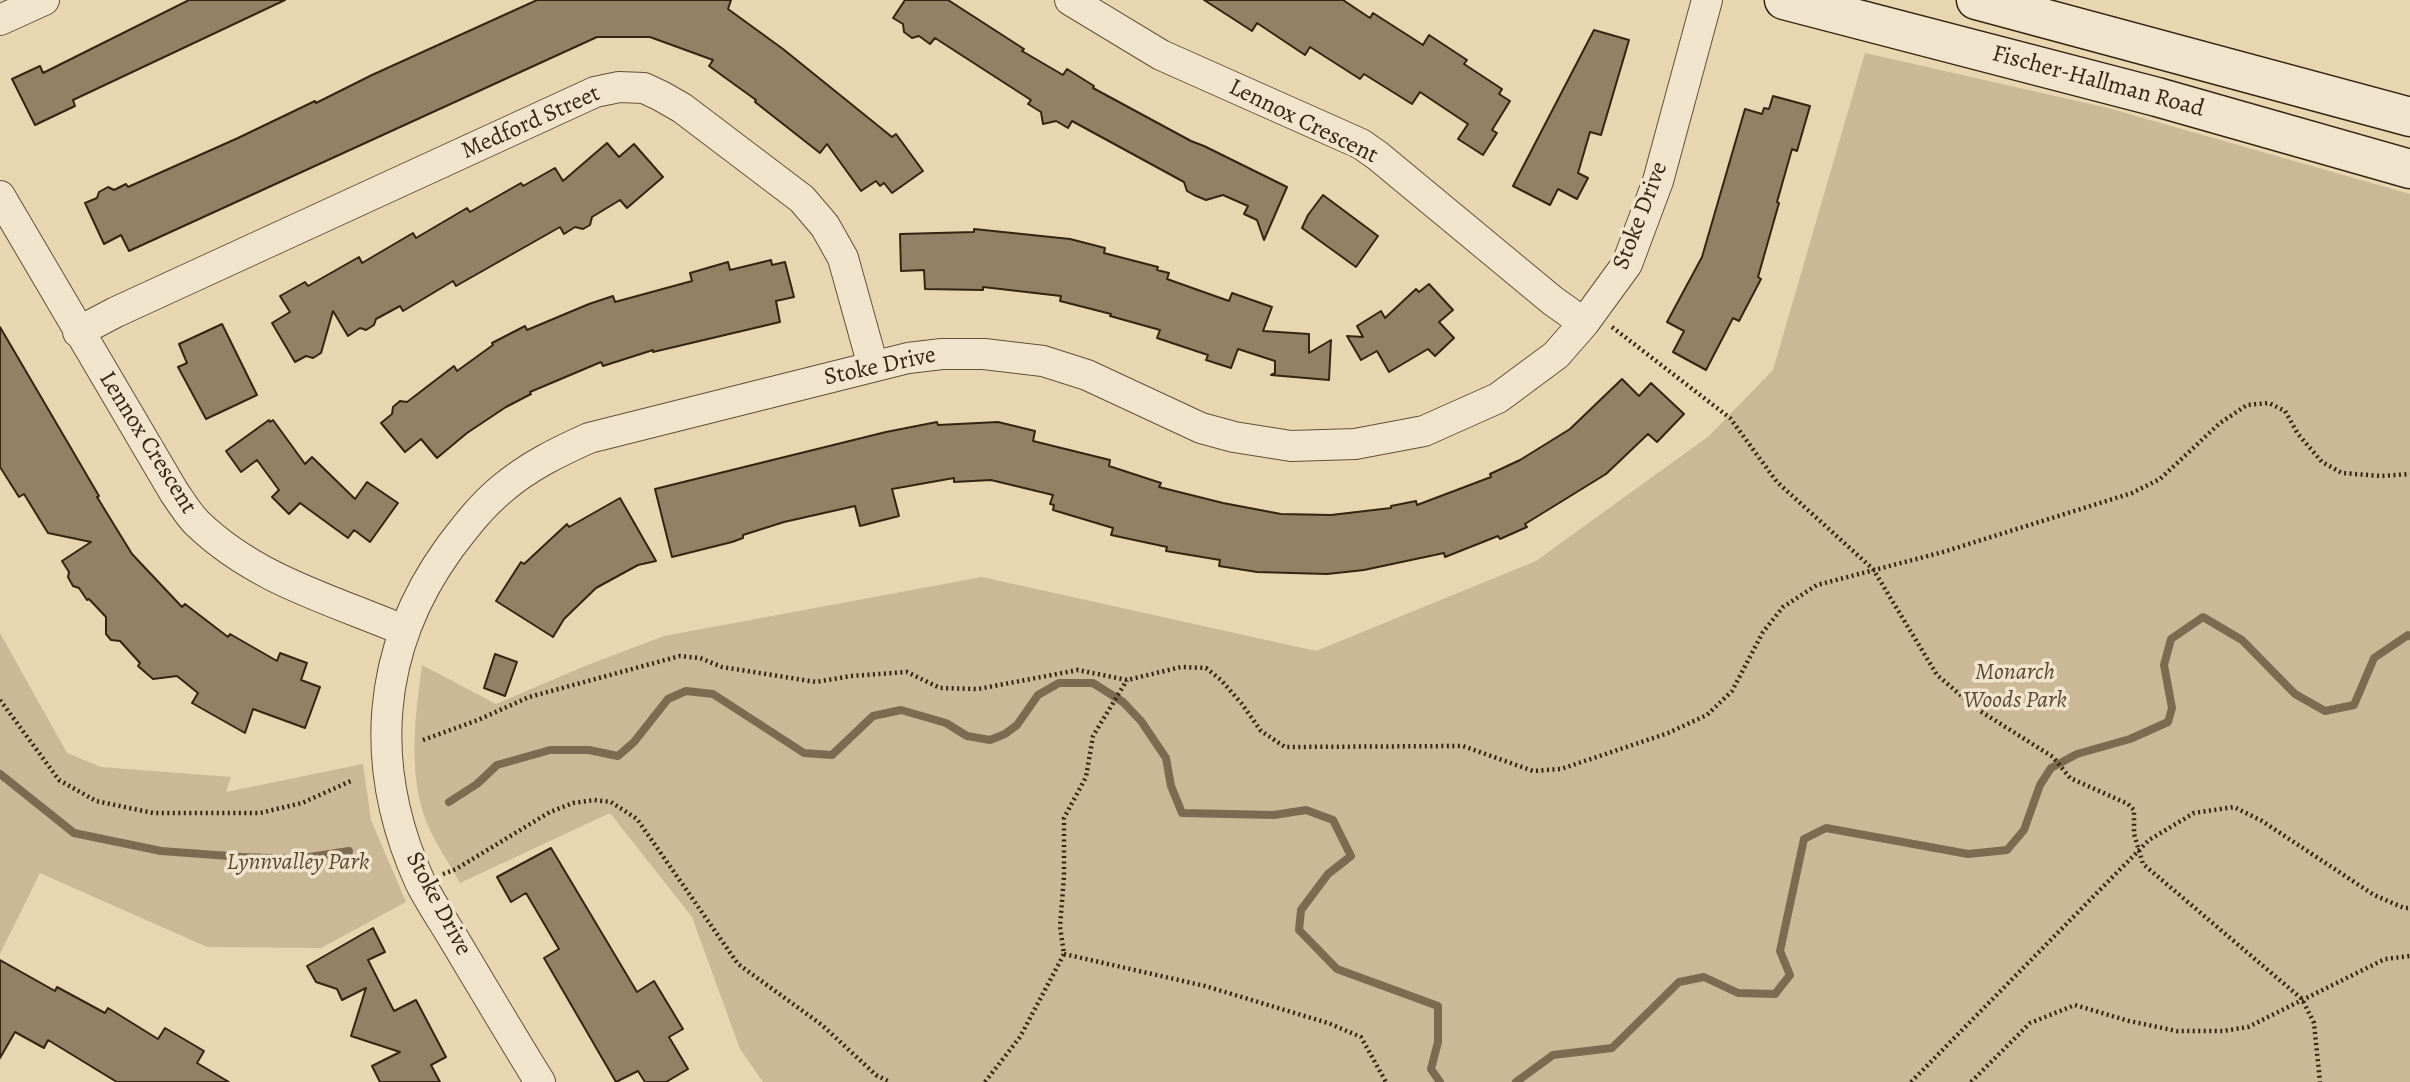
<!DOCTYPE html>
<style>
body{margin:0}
canvas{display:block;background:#e8d6b1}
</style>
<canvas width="2410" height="1082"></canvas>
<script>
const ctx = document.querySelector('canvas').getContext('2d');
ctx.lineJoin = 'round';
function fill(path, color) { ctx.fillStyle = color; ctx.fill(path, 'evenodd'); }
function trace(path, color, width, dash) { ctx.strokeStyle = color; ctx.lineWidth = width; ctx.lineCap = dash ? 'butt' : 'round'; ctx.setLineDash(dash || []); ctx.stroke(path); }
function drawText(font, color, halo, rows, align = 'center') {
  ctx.font = font + ' Alegreya,serif'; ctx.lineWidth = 7; ctx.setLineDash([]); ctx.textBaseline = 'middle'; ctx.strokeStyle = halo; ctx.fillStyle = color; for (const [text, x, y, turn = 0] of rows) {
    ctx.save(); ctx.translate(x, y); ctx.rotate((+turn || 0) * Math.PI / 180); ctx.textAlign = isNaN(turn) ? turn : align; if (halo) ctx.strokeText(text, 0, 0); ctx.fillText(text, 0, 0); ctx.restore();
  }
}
fill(new Path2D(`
 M1865,53L2108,108L2410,194V1082H763L740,1049L692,917L610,813L460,883C450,864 437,846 428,826C407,775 415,718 422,665L496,704L585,666L664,636L982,577L1316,651L1536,561L1709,436L1773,370Z
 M0,633L67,753L101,767L231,777L226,792L363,764L371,820L406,902L321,948L207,947L40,873L0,954Z`), '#cab896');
trace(new Path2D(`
 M0,774L74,833L161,851L243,857L296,859L349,851
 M449,802L477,784L497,765L550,750H589L618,756L634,742L668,699L686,691L713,694L804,753L832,755L873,716L901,710L946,723L967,736L990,740L1005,734L1017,725L1038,695L1059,683H1093L1123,702L1141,721L1166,758L1171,786L1182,813L1274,815L1306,810L1333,820L1351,856L1328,874L1301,910L1299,930L1337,969L1438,1006V1042L1431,1069L1440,1082
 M1516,1082L1553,1055L1612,1048L1679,982L1704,977L1738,993L1775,994L1790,975L1780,951L1804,839L1826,828L1968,854L2007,850L2024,830L2040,785L2051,768L2077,754L2130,739L2168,722L2172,708L2164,665L2171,639L2203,617L2242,640L2295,694L2325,711L2354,705L2374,658L2408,635L2410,636`), '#7c6a51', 8);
const building = new Path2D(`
 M189,0H285L73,100L75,106L35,125L12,79L40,66L43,73Z
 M537,0H731L728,9L783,49L892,137L896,134L923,171L892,193L884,183L880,186L876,181L861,191L827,144L820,153L755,102L756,100L709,66L713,60L650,37H597L129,251L121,235L104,244L85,203L97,198L99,192L108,187L114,190L126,184L128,187L238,138L315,101L316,103L372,75Z
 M905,0H948L1024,49L1022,51L1063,75L1067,69L1094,86L1093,88L1191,141L1204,146L1287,187L1264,240L1257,220L1244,214L1248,206L1223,195L1206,200L1194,195L1187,191L1184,182L1072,121L1068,128L1056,121L1043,124L1041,112L1028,104L1031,100L935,38L930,44L919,36L912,38L904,32L903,24L893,18Z
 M1204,0H1343L1370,18L1373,13L1423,45L1429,35L1467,60L1464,64L1502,89L1499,94L1510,101L1492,130L1497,133L1483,155L1458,139L1468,124L1420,92L1412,104L1364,74L1360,79L1310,47L1305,55L1257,23L1252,31Z
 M1594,30L1629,40L1601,135L1590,132L1578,173L1588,178L1577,199L1558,189L1550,205L1513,186Z
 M1773,96L1810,106L1797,151L1792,149L1777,202L1779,203L1758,277L1761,279L1739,321L1733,318L1706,370L1673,352L1684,331L1667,322L1702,257L1745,109L1762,114L1764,108L1769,109Z
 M607,143L619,157L634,144L663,177L627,208L620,200L592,217L590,225L583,229L575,227L564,234L560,227L456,286L453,281L403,311L400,306L376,319L374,325L366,330L360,328L348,336L333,311L321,353L313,358L306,356L295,362L272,323L290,312L280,296L305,282L308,286L359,257L362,263L413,233L416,238L467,208L470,212L521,183L523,186L555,168L563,181Z
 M1323,195L1378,236L1356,267L1302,228L1308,215Z
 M974,229L1070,239L1105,248L1104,253L1158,267L1157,270L1169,273L1167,279L1229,301L1232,293L1272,307L1263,331L1309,334V353L1331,340L1329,380L1271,375L1275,373V361L1238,349L1231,368L1206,360L1208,355L1157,338L1160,330L1110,316L1111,314L1060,301L1061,296L983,287V290L925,289L924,270L901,271L900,234L974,232Z
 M771,260L772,265L785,262L794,297L776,301L780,322L653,352V350L603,366L601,362L530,392L531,394L506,407L467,433L437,458L421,439L405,452L381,423L392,414L393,407L400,401L407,402L454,366L457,371L493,345L492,343L525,326L527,330L589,304L613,296L615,302L692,281L690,273L728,262L730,270Z
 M1429,284L1453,310L1439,322L1454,338L1435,356L1428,349L1389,372L1377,351L1361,360L1347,336L1363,337L1357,326L1381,311L1385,318L1416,289L1419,292Z
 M222,324L257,395L206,419L178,367L187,363L179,344Z
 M0,327L99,496L97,497L132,554L182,607L185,604L228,637L230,634L277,661L280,653L307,663L301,680L320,687L305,728L253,709L245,733L192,703L198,693L177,676L153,679L138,666L140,663L120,641L111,640L106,634V617L89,599L87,600L79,588L73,586L68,577L69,572L62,561L91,542L48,533L24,494L19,497L0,467Z
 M1622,379L1639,396L1651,383L1684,414L1657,442L1648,434L1606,474L1525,524L1527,527L1500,539L1498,536L1445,557L1444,553L1364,570L1327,574L1257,572L1219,566L1220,560L1166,551L1167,547L1111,535L1113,528L1053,510L1054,505L1050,504L1053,495L991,480L954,482V478L892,489L899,516L860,526L855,506L784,522L743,535V538L732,542L672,557L655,489L886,432L937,422L938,425L998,422L1035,431L1033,441L1110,460L1109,466L1161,483L1159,487L1223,503L1281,514L1331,515L1391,508V506L1416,501L1417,505L1491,477L1490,474L1520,460L1570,429Z
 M269,420L270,422L273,420L305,464L312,457L355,499L367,482L398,503L370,542L354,530L348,538L300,503L289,514L272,497L279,490L257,460L241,472L226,451Z
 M620,498L656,561L638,565L596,588L564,619L553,637L496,601L521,562L524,564L567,524L569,527Z
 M495,654L517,662L505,696L484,688Z
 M551,848L637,992L654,981L683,1029L669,1037L688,1069L666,1082H645L638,1071L616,1082L544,958L559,949L526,893L511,902L497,877Z
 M373,928L385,952L368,960L394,1011L416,1000L446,1057L431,1065L440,1082H380L372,1066L400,1052L351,1036L366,988L342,1000L337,989L316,982L307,966Z
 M0,960L55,991L57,987L105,1013L108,1008L158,1039L165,1028L204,1051L197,1063L229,1082H117L48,1040L44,1048L15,1032L0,1058Z`);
fill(building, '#928164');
trace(building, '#352411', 2);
const minor = new Path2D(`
 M1070,0L1161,55L1361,144L1378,156L1553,301L1584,323
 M0,20L44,0
 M0,196L174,492C181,502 188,514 197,523C256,580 330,599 403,630
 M78,332L116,312L595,92L619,87L644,88L661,96L682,108L802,199L825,226L843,258L873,366
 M540,1082C512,1037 485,991 458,946C446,925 431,904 420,882C368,767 375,650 450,547C466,526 482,505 503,488C529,466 558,452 589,438L908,358L942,354H984L1043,361L1087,375L1201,428L1234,437L1291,446L1355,444L1424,431L1498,398L1556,355L1584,323L1627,264L1658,181L1707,0`);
const secondary = new Path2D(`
 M1784,0L2157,97L2410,169
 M1976,0L2410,117`);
trace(minor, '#625039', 32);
trace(secondary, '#352411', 41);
trace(new Path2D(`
 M1612,327L1730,418L1777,482L1873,569L1937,675L1977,709L2053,757L2070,778L2128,804L2134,810V834L2143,864L2302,999L2314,1023L2320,1082
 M0,700L59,780L96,801L153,813H260L302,803L353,780
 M423,740L478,720L529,697L680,656L700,658L722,667L816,682L851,676L907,672L940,688L978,689L1078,670L1127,680L1181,667L1206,668L1221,680L1242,704L1261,731L1285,747L1463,746L1533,771L1561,769L1668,733L1707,715L1732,691L1763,632L1783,607L1817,585L1943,552L2132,493L2160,479L2220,423L2247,405L2269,403L2285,411L2298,434L2322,462L2342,473L2381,476L2410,474
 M443,874L456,869L550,812L573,803L594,800L611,802L637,819L738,964L822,1025L876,1075L890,1082
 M1064,954L1205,986L1328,1023L1361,1037L1386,1082
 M985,1082L1020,1037L1064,954L1060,927L1064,876V818L1086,777L1093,736L1127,680
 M1911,1082L2149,840L2194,813L2234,807L2262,821L2374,895L2404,908H2410
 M1971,1082L2030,1023L2075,1005L2129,1021L2177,1031H2223L2248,1027L2385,959L2410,956`), '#352411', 4.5, [2, 3.5]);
trace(minor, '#f0e4cc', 30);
trace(secondary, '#f0e4cc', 38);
drawText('24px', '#352411', '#f0e4cc', [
 ["Fischer-Hallman Road",2098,82,15],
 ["Lennox Crescent",1303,122,26],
 ["Medford Street",531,123,-24],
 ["Stoke Drive",1641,216,-69],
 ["Stoke Drive",880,367,-12],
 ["Lennox Crescent",147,443,58],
 ["Stoke Drive",438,904,62]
]);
drawText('italic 24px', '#5a4932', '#f0e4cc', [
 ["Monarch",2015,673],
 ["Woods Park",2015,701],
 ["Lynnvalley Park",298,863]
]);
</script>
